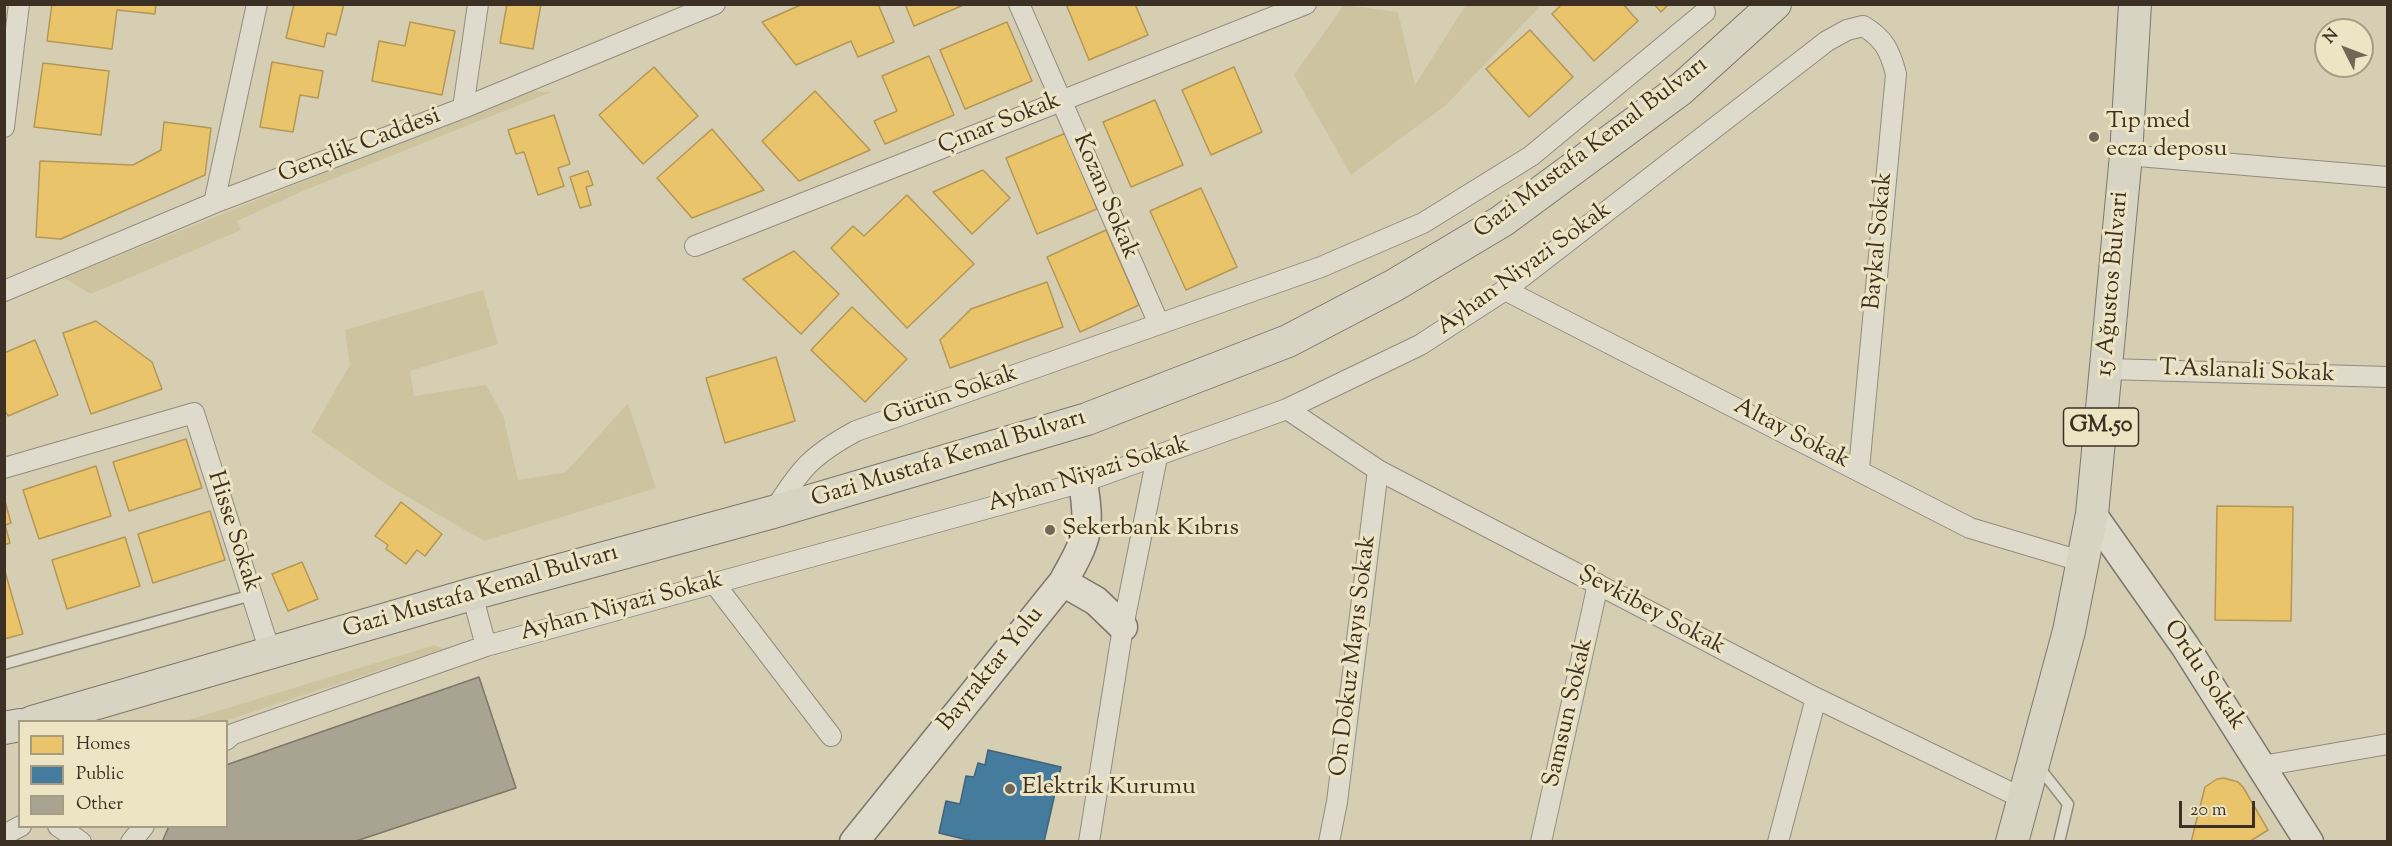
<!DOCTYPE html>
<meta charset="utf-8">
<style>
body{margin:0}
#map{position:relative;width:2392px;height:846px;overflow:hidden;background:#d5ceb3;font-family:"Sorts Mill Goudy",serif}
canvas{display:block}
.frame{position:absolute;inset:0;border:6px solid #3c2f24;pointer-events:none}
.legend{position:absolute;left:18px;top:720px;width:210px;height:108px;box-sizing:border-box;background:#ede4c4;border:2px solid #a69c84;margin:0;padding:8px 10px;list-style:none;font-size:18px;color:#3c2f24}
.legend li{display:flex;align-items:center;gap:12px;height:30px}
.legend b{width:30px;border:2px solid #a69c84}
.north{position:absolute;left:2314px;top:18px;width:60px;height:60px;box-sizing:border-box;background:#ede4c4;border:2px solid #a69c84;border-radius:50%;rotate:312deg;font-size:16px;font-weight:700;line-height:24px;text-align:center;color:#3c2f24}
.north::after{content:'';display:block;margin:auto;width:21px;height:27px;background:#726756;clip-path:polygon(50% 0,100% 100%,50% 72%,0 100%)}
.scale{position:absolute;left:2179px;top:801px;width:76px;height:27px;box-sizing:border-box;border:3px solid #3c2f24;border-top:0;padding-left:8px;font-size:18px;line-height:21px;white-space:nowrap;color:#3c2f24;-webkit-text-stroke:4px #ede4c4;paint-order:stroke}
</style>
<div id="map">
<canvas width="2392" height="846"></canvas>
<div class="frame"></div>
<ul class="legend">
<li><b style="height:16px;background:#e9c46a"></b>Homes</li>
<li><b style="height:16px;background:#457b9d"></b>Public</li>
<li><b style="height:16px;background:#a9a391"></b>Other</li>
</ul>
<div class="north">N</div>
<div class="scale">20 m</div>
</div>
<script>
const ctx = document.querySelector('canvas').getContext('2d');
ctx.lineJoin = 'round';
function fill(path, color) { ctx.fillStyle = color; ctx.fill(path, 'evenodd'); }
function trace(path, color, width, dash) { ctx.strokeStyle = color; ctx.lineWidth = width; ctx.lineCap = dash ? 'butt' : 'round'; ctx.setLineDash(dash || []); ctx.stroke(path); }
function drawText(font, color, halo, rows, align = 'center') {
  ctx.font = font + ' "Sorts Mill Goudy",serif'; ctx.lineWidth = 6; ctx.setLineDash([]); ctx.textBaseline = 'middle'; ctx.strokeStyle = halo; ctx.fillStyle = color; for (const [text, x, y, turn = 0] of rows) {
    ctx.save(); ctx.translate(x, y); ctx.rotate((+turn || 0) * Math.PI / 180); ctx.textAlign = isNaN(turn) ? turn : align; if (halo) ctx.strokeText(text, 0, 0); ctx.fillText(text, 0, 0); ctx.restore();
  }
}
fill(new Path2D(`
 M1344,5L1398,12L1415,85L1466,5H1541L1446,105L1351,175L1294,75Z
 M527,91L552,92L305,190L237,221L241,230L91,294L64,278Z
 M483,290L498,344L410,371L414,396L486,385L503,415L518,480L566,472L628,403L656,488L484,541L389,486L311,432L350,365L345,330Z
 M435,645L444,649L225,721H185Z`), '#cdc39f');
const homes = new Path2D(`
 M52,4H156L155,14L117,10L112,49L47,41Z
 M294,4H344L336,35L327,33L324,47L286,38Z
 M507,4H541L533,49L500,43Z
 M803,4H878L894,42L858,57L851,41L796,65L762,22Z
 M905,4H966L914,26Z
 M1066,4H1135L1148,35L1089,60Z
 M1562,4H1623L1638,21L1594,61L1552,14Z
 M1654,4H1669L1661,12Z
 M410,22L455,31L442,95L372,81L379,41L405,46Z
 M1007,22L1032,81L965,109L940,50Z
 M1530,30L1573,77L1529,117L1486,69Z
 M929,56L954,115L885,144L874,121L897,111L882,76Z
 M272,62L323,71L318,98L300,95L293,132L260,127Z
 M43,63L109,71L101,135L34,127Z
 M654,67L698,116L643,164L599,115Z
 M1234,67L1262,132L1211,155L1182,90Z
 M815,91L870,150L799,181L762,141Z
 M1155,100L1183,165L1131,187L1103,122Z
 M554,115L570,164L558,168L564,186L538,195L524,152L516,154L508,130Z
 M164,122L211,128L205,175L61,239L36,237L40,161L133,165L161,150Z
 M712,129L764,190L692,218L657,178Z
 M1066,133L1097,209L1037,234L1006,158Z
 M983,170L1010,198L972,234L933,192Z
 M588,171L593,185L586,187L591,205L580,208L570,177Z
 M1201,188L1237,267L1186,290L1150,211Z
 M907,195L974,264L907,328L831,248L853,226L864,236Z
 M1106,230L1139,305L1080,332L1047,257Z
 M794,251L839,294L801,334L743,279Z
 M1047,282L1063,327L950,368L940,340L971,309Z
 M852,307L907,359L865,402L811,350Z
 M96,321L152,362L162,389L91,414L63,333Z
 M35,340L58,395L8,416L4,409V353Z
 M776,357L795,421L725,443L706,378Z
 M186,439L202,488L129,511L113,462Z
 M96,466L111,516L39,539L23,490Z
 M5,501L11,523L5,525L10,543L4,545Z
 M401,502L442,534L425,556L417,550L406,564L386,549L388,545L375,536Z
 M2217,506L2293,507L2291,621L2215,620Z
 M210,511L225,560L153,583L138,534Z
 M125,537L140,586L67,609L52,560Z
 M302,562L318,599L288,611L272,574Z
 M4,568L23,634L4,639Z
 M2224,778L2238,782L2243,787L2268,830L2249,842H2191L2205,787L2217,779Z`);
fill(homes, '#e9c46a');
trace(homes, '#b59755', 1.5);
const public = new Path2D(`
 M988,750L1061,767L1044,842H976L939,833L946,801L960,804L966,776L974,777L978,763L985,765Z`);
fill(public, '#457b9d');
trace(public, '#426479', 1.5);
const building = new Path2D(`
 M479,677L516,788L353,842H162L169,826H226V765Z`);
fill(building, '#a9a391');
trace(building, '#7c7769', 1.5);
const lane = new Path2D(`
 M4,664L252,595
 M2038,766L2068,804L2059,842`);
const street = new Path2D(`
 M1019,4L1159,324
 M463,108L478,4
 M4,127L19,4
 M2126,155L2388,177
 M214,203L257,4
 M695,246L1306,4
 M1505,290L1970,528L2084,562
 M4,291L214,203L463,108L715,4
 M2107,369L2388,377
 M1287,409L1378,470L1816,698L2024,799
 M4,468L194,413L270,652
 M773,512C801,469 810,456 856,431L1321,267L1423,223L1531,156L1705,12
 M714,583L831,736
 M472,594L486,646
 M226,740L233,734L486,646L1083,482L1287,409L1420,345L1505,290L1827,41L1847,30L1863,26C1884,38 1890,51 1896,74L1859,469
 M2262,766L2388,744
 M58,826L81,842
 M4,835L21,826
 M131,842L144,826
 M1089,842L1123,627L1157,457
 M1329,842L1337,802L1378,470
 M1541,842L1598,584
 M1778,842L1816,698`);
const secondary = new Path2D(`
 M2092,514L2185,646L2309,842
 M1063,582L1096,601L1123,627
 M854,842L1063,582C1087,539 1091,532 1083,482`);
const primary = new Path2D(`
 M32,722L472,594L773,512L1087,419L1288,341L1393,286L1502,221L1681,89L1775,4
 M4,728L20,725
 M2012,842L2069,631L2092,514L2126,155L2135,4`);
trace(lane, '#928c7c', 13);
trace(street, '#928c7c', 22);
trace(secondary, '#7c7769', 31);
trace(primary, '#7c7769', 34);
trace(lane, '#dedbcc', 10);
trace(street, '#dedbcc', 20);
trace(secondary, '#dedbcc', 28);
trace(primary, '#d8d4c4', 32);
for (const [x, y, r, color] of [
 [2094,137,6,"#726756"],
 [1050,530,6,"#726756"],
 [1010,789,6,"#726756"]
]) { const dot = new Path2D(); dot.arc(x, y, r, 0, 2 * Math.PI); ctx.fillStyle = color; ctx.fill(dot); trace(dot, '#ede4c4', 2); }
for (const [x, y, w] of [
 [2101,427,75]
]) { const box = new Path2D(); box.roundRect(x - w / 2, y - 19, w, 38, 4.5); ctx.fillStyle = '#ede4c4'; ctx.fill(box); trace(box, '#3c2f24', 1.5); }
drawText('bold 22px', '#3c2f24', null, [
 ["GM.50",2101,427]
]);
drawText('24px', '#3c2f24', '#ede4c4', [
 ["Tıp med",2106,123],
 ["ecza deposu",2106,151],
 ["Şekerbank Kıbrıs",1062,530],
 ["Elektrik Kurumu",1022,789]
], 'left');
drawText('24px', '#3c2f24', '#ede4c4', [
 ["Çınar Sokak",1000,125,-22],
 ["Gençlik Caddesi",360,147,-21],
 ["Gazi Mustafa Kemal Bulvarı",1592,149,-37],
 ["Kozan Sokak",1104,197,67],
 ["Baykal Sokak",1880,241,-85],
 ["Ayhan Niyazi Sokak",1525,270,-36],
 ["15 Ağustos Bulvari",2114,284,-85],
 ["T.Aslanali Sokak",2247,373,2],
 ["Gürün Sokak",951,397,-19],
 ["Altay Sokak",1791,435,27],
 ["Gazi Mustafa Kemal Bulvarı",949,460,-17],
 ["Ayhan Niyazi Sokak",1089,476,-17],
 ["Hisse Sokak",232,532,72],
 ["Gazi Mustafa Kemal Bulvarı",481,593,-16],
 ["Ayhan Niyazi Sokak",622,608,-15],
 ["Şevkibey Sokak",1651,612,28],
 ["On Dokuz Mayıs Sokak",1355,656,-83],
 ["Bayraktar Yolu",992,670,-51],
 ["Ordu Sokak",2203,676,56],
 ["Samsun Sokak",1570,713,-77]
]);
</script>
